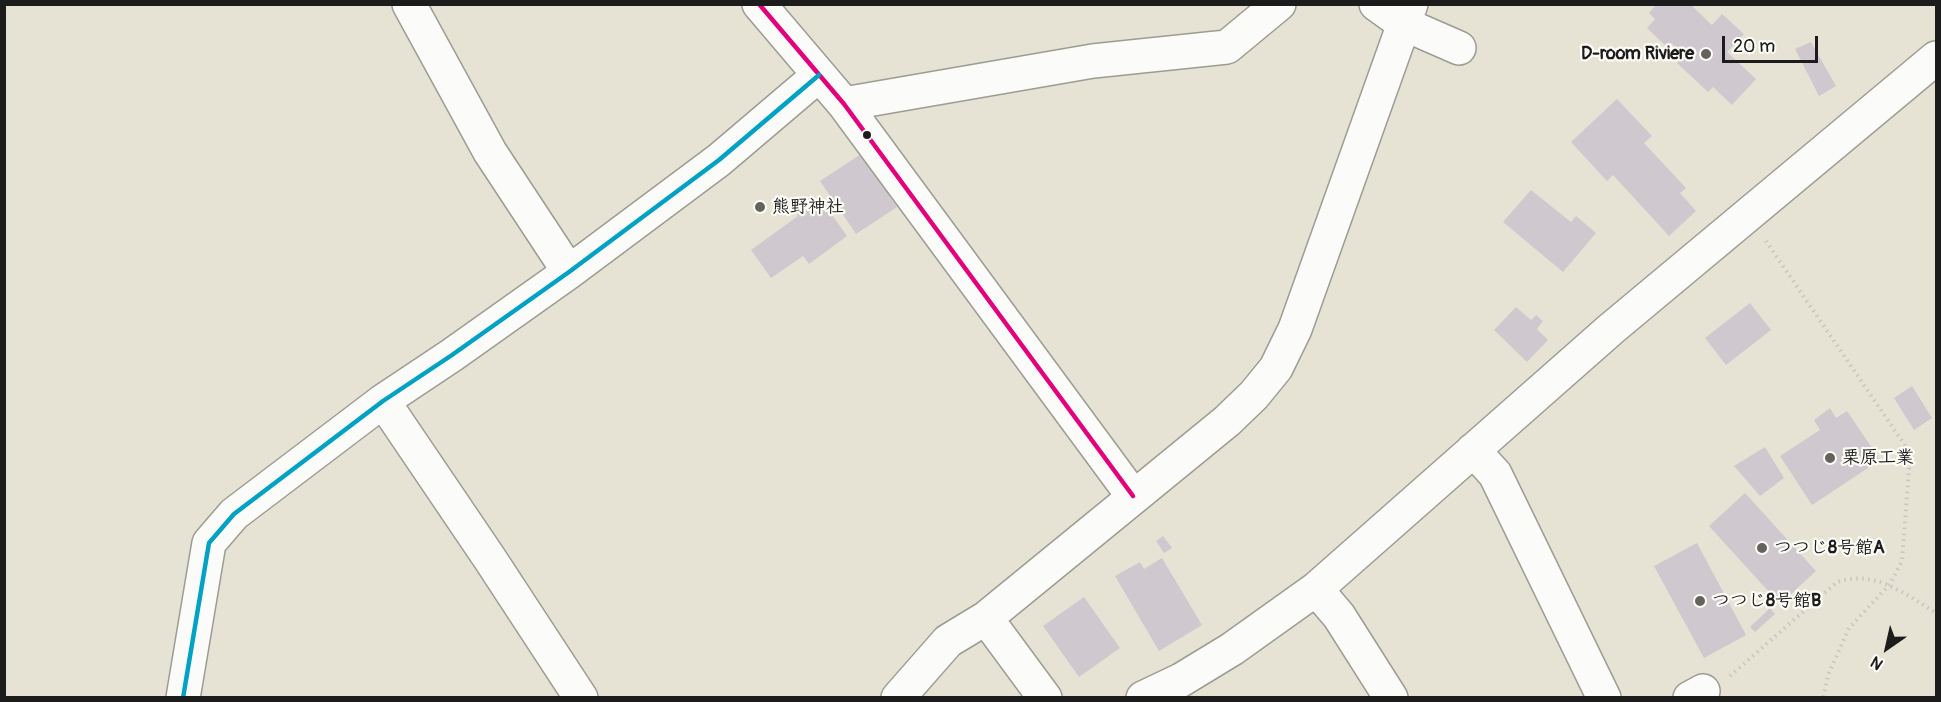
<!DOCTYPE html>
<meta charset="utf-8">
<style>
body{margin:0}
#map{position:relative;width:1941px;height:702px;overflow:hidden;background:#e6e3d4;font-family:Pangolin,sans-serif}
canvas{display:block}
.frame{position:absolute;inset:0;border:6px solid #1c1c1c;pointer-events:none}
.north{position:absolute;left:1857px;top:618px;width:60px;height:60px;-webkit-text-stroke:4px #fdfcf7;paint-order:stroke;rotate:214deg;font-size:16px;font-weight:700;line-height:24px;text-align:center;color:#1c1c1c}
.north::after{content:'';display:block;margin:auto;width:21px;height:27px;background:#1c1c1c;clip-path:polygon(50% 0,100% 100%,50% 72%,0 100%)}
.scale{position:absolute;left:1722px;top:36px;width:96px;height:27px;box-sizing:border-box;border:3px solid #1c1c1c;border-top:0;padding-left:8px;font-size:18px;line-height:21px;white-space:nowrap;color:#1c1c1c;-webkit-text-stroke:4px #fdfcf7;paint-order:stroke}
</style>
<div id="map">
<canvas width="1941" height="702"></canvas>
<div class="frame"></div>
<div class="north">N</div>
<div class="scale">20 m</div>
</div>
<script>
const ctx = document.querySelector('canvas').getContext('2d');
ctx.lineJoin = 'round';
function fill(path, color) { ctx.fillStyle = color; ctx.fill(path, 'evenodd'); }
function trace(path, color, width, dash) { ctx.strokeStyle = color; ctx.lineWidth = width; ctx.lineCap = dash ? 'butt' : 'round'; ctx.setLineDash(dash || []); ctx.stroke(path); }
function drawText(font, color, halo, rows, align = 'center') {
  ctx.font = font + ' Pangolin,"Klee One",sans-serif'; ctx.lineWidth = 4.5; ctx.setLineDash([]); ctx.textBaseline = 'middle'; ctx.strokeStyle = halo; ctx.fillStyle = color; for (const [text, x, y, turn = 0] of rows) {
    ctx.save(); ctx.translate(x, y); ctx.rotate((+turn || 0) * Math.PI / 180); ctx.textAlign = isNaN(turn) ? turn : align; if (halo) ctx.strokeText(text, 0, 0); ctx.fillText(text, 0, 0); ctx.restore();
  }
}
fill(new Path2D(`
 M1657,4H1690L1712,25L1722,14L1744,34L1727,52L1756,79L1732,105L1713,87L1708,92L1677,63L1685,55L1671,43L1667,47L1647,28L1655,19L1649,13Z
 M1811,42L1836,86L1819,96L1795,49Z
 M1617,99L1652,136L1644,143L1686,188L1680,193L1696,211L1669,236L1613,175L1607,181L1571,142Z
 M861,154L897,207L856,234L820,181Z
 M1531,190L1571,222L1576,216L1596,233L1563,272L1503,222Z
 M810,197L816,205L822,201L847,236L809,264L803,256L771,278L751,250L798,216L793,209Z
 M1750,303L1771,330L1726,365L1705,338Z
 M1516,307L1531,320L1536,315L1543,321L1537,329L1548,340L1527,362L1494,330Z
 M1912,386L1932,418L1914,430L1894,398Z
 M1830,408L1836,418L1847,411L1880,460L1812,505L1780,456L1820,430L1814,420Z
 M1765,447L1784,478L1760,496L1734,466Z
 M1745,493L1816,571L1780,604L1709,526Z
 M1163,536L1172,548L1164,553L1156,541Z
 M1697,543L1746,635L1704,658L1654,566Z
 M1162,558L1202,625L1159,651L1115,576L1140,562L1144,569Z
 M1084,597L1120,648L1079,677L1043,626Z
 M1770,608L1775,614L1755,632L1750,627Z`), '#cfc8ce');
const minor = new Path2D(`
 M409,4L490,152L569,272
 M759,4L844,104L1133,496
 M1376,4L1404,24L1459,48
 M844,104L1093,61L1227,47L1279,4
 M383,401L490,559L581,698
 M1473,450L1495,474L1604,698
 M1316,589L1339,616L1391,698
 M183,698L209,543L234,514L383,401L452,355L569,272L719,160L819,75
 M898,698L948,641L986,618
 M1045,698L986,618L1227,421L1254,395L1276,368L1295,329L1411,4
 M1143,698L1181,680L1232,649L1316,589L1611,329L1936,58
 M1690,698L1703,691`);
trace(minor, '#9d9c93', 36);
trace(new Path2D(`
 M1766,241L1906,447L1909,469L1902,561L1890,584L1849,628L1828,675L1823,698
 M1730,676L1837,582C1875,569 1905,594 1936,613`), '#c6c5c2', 4, [1.5, 4.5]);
trace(minor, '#fbfbf9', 33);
trace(new Path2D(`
 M759,4L844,104L1133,496`), '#e5007d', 4.5);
trace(new Path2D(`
 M183,698L209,543L234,514L383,401L452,355L569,272L719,160L819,75`), '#01a2c5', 4.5);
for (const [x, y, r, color] of [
 [1706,54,6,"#63625c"],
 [867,135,5,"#1c1c1c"],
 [760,207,6,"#63625c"],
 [1830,458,6,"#63625c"],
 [1762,548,6,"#63625c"],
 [1700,601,6,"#63625c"]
]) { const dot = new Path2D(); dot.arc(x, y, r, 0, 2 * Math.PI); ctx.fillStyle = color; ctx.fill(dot); trace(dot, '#fdfcf7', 2); }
drawText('bold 18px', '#1c1c1c', '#fdfcf7', [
 ["D-room Riviere",1694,54,"right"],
 ["熊野神社",772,207],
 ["栗原工業",1842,458],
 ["つつじ8号館A",1774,548],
 ["つつじ8号館B",1712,601]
], 'left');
</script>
